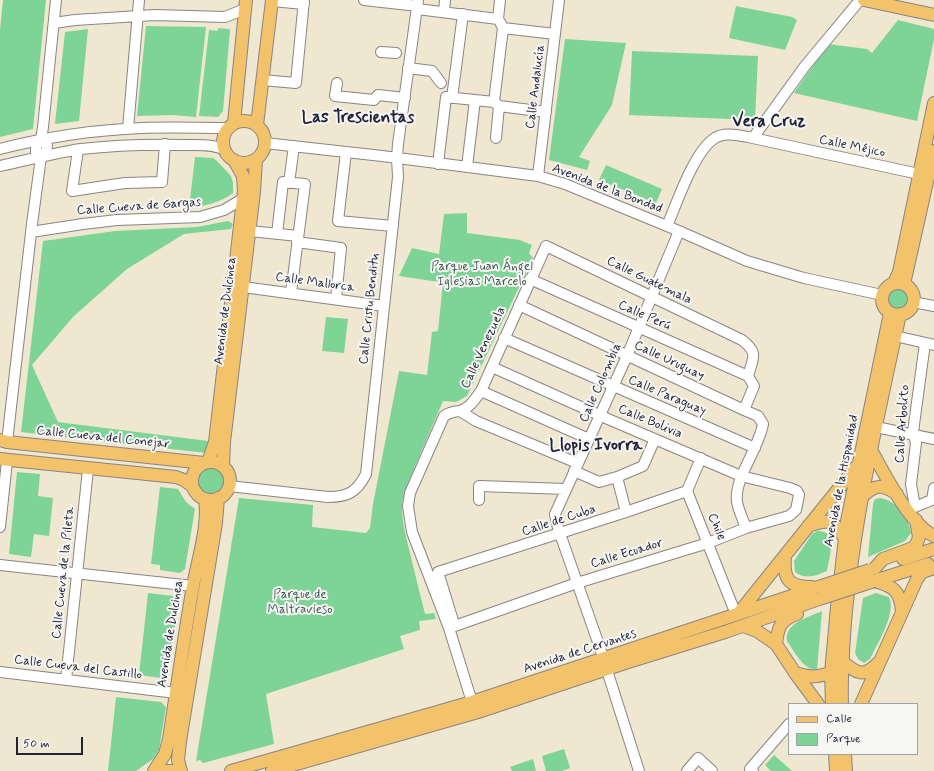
<!DOCTYPE html>
<meta charset="utf-8">
<style>
body{margin:0}
#map{position:relative;width:934px;height:771px;overflow:hidden;background:#f0e7d0;font-family:Mynerve,sans-serif}
canvas{display:block}
.legend{position:absolute;left:788px;top:703px;width:130px;height:52px;box-sizing:border-box;background:#f6f6f2;border:1px solid #a1a1a9;margin:0;padding:5px 7px;list-style:none;font-size:12px;color:#22223b}
.legend li{display:flex;align-items:center;gap:8px;height:20px}
.legend b{width:20px;border:1px solid #a1a1a9}
.scale{position:absolute;left:16px;top:737px;width:67px;height:18px;box-sizing:border-box;border:2px solid #22223b;border-top:0;padding-left:5px;font-size:12px;line-height:14px;white-space:nowrap;color:#22223b;-webkit-text-stroke:3px #f6f6f2;paint-order:stroke}
</style>
<div id="map">
<canvas width="934" height="771"></canvas>
<ul class="legend">
<li><b style="height:5px;background:#f2c36a"></b>Calle</li>
<li><b style="height:11px;background:#7ed497"></b>Parque</li>
</ul>
<div class="scale">50 m</div>
</div>
<script>
const ctx = document.querySelector('canvas').getContext('2d');
ctx.lineJoin = 'round';
function fill(path, color) { ctx.fillStyle = color; ctx.fill(path, 'evenodd'); }
function trace(path, color, width, dash) { ctx.strokeStyle = color; ctx.lineWidth = width; ctx.lineCap = dash ? 'butt' : 'round'; ctx.setLineDash(dash || []); ctx.stroke(path); }
function drawText(font, color, halo, rows, align = 'center') {
  ctx.font = font + ' Mynerve,sans-serif'; ctx.lineWidth = 4; ctx.setLineDash([]); ctx.textBaseline = 'middle'; ctx.strokeStyle = halo; ctx.fillStyle = color; for (const [text, x, y, turn = 0] of rows) {
    ctx.save(); ctx.translate(x, y); ctx.rotate((+turn || 0) * Math.PI / 180); ctx.textAlign = isNaN(turn) ? turn : align; if (halo) ctx.strokeText(text, 0, 0); ctx.fillText(text, 0, 0); ctx.restore();
  }
}
fill(new Path2D(`
 M3,0H46L33,129L0,137V30Z
 M736,6L792,17L797,20L785,50L729,38Z
 M898,20L934,29V39L917,121L794,93L828,44L867,49L872,53Z
 M146,26L206,27L196,117L173,115L137,116Z
 M218,28L229,29L230,31L223,111L218,117L199,116L209,30L218,31Z
 M88,29L79,121L55,124L65,32Z
 M565,39L626,43L612,105L579,157L590,161L587,170L549,160Z
 M632,51L758,56L755,120L629,115Z
 M195,157L213,158L217,161L231,176L233,183V193C220,203 204,206 189,208Z
 M606,165L662,189L656,203L599,180Z
 M467,213V233L520,240L532,245L529,253L533,258L467,396L456,402L443,401L404,492C399,513 405,532 410,553C415,574 420,594 425,614L434,613L436,619L419,621L420,630L400,636L404,649L266,694L274,744L203,763L200,760L196,761L239,498L313,505L312,527L366,533L370,528L373,504L399,371L427,375L432,332L438,331L443,282L432,281L399,276L412,248L439,254L444,214Z
 M228,221L233,224L231,229L184,234L127,269L73,317L32,365L58,422L208,441L206,453L21,432L43,241L115,231L197,227Z
 M888 299a10 10 0 1 1 20 0a10 10 0 1 1-20 0Z
 M326,317L348,319L344,353L322,351Z
 M197 481a15 15 0 1 1 30 0a15 15 0 1 1-30 0Z
 M17,472L40,474L38,496L53,498L49,536L34,534L31,557L9,554Z
 M160,487L178,489L186,502L195,509L185,569L180,573L160,570V565L151,564Z
 M880,498C896,500 909,518 911,533L905,541L868,557L873,504L875,499Z
 M817,531C839,530 829,558 827,571C816,576 805,580 795,572L794,561L812,534Z
 M148,593L173,596L179,601L168,670L165,677L161,678L139,675Z
 M876,593L889,597C897,613 877,644 870,659L864,663L858,659L855,653L863,598Z
 M822,611L817,670C802,669 795,652 787,641C784,623 809,617 822,611Z
 M116,697L161,702L166,707L159,750L153,759L136,771H108Z
 M564,749L570,768L562,771H546L542,756Z
 M774,755L792,771H771L765,765Z
 M533,759L536,771H512L510,767Z`), '#7ed497');
const minor = new Path2D(`
 M364,0L418,6
 M272,1L304,4
 M417,9L498,19
 M444,12L445,0
 M498,19L500,0
 M500,22L503,28L555,34
 M54,23L75,20L155,15L225,17L245,9
 M381,52L396,53
 M408,68L432,71L441,83
 M262,80L296,83L304,0
 M337,83L335,96L374,100L378,95L405,98
 M452,98L463,14
 M494,102L503,28
 M494,102L499,106L546,112
 M128,129L139,0
 M496,138L499,106
 M753,138L805,66L860,0
 M265,143L382,156L538,176L565,184L679,231L747,261L804,278L882,295
 M0,149C46,137 94,130 142,128C171,127 199,128 228,128
 M78,150L72,191L125,183L162,182L165,144
 M346,152L338,221L393,226
 M41,157L36,153V145L41,140L43,127L56,0
 M438,164L446,97L494,102
 M0,166C27,160 54,153 81,149C116,145 151,144 186,145C198,145 214,144 225,150
 M467,167L475,100
 M538,176L559,0
 M289,183L294,146
 M667,226C677,203 694,151 715,138C724,132 737,135 748,137L919,174
 M250,231L298,236
 M31,232L83,224L117,220L200,217L224,210L244,198
 M277,234L283,182L305,184L291,293
 M297,242L341,248L336,299
 M530,279L748,376
 M243,287L384,306
 M913,302L934,306
 M519,305L744,410
 M895,336L934,345
 M504,338L755,448
 M481,391L589,439
 M460,411L476,421L577,463
 M876,427L934,439
 M7,442L32,224L41,157L46,152L47,145L41,140
 M701,458L687,491L733,607
 M574,471L599,482L617,477L643,466L655,439
 M617,477L626,512
 M229,486L328,497C348,497 357,492 366,474L398,177L397,158L398,144L418,0
 M479,500V486L566,489
 M932,500L934,488
 M915,507L911,484L916,443L913,432L925,343
 M910,509L934,499
 M0,527L7,461
 M0,565L193,586
 M454,624L438,572L626,512L687,491
 M449,628L577,583L708,543L746,528L789,516L796,510L799,495L797,491L790,488L741,476L608,419L492,367
 M0,672L176,693
 M66,680L88,469
 M472,702L449,628L412,532L408,506L410,493L444,416C450,412 453,412 460,411C470,408 475,399 481,391L546,246L742,340C759,353 753,358 748,376L754,386L744,410L758,416L763,424C759,448 734,479 737,501C738,510 743,519 746,528
 M639,771L599,645L558,528L555,514L627,356L679,231
 M687,771L698,758L712,771
 M753,771L750,769L789,724`);
const major = new Path2D(`
 M864,0L934,15
 M223 142a21 21 0 1 1 42 0a21 21 0 1 1-42 0Z
 M234,123L246,0
 M257,125L272,0
 M894,283L899,272L934,103
 M882 299a16 16 0 1 1 32 0a16 16 0 1 1-32 0Z
 M904,284L934,151
 M0,440L7,442L204,463
 M871,450C885,474 909,524 934,536
 M0,459L176,477L184,480L192,486
 M208,462L215,442L244,191L243,176L234,160
 M192 481a19 19 0 1 1 38 0a19 19 0 1 1-38 0Z
 M223,466L224,442L254,192L256,160
 M862,497C875,484 882,484 897,494
 M808,526C829,518 834,520 845,539
 M785,556C783,579 788,587 812,587
 M903,559L934,549
 M875,568L883,559L913,548L917,543L919,537L916,520
 M874,581L928,564
 M874,581C893,586 900,590 902,611
 M738,614L856,467
 M743,626L757,631L776,644L795,673L818,704
 M776,644C778,627 780,620 797,614
 M842,661C857,674 864,678 879,662
 M795,673C811,678 816,677 831,673
 M832,704L831,673L837,607L847,521L890,313
 M842,704C841,676 843,650 845,622C854,518 878,416 900,314
 M861,704L917,579L922,572L934,568
 M835,754L836,771
 M845,754L846,771
 M154,771L165,754L169,739C177,688 184,637 193,586C198,558 209,527 205,499
 M158,771H173
 M181,771L178,760L180,741L216,523L218,498
 M231,771L472,702L819,587
 M272,771L478,712L628,662L725,632L819,599`);
trace(minor, '#898486', 12);
trace(major, '#898486', 14);
trace(minor, '#fff', 10);
trace(major, '#f2c36a', 12);
const majorBridge = new Path2D(`
 M819,587L870,570
 M819,599L874,581`);
trace(majorBridge, '#898486', 14, []);
trace(majorBridge, '#f2c36a', 12);
drawText('13px', '#22223b', '#f6f6f2', [
 ["Calle Andalucía",536,87,-83],
 ["Calle Méjico",852,147,12],
 ["Avenida de la Bondad",607,189,21],
 ["Calle Cueva de Gargas",139,207,-4],
 ["Calle Guatemala",649,281,26],
 ["Calle Mallorca",315,283,8],
 ["Calle Cristu Benditu",370,309,-84],
 ["Avenida de Dulcinea",226,311,-83],
 ["Calle Perú",644,316,24],
 ["Calle Venezuela",484,348,-65],
 ["Calle Uruguay",669,361,25],
 ["Calle Colombia",601,383,-66],
 ["Calle Paraguay",667,396,23],
 ["Calle Bolivia",650,422,23],
 ["Calle Arbolito",903,424,-86],
 ["Calle Cueva del Conejar",103,438,6],
 ["Avenida de la Hispanidad",842,481,-79],
 ["Calle de Cuba",559,521,-18],
 ["Chile",716,527,67],
 ["Calle Ecuador",627,554,-17],
 ["Calle Cueva de la Pileta",64,573,-84],
 ["Avenida de Dulcinea",171,634,-81],
 ["Avenida de Cervantes",580,652,-18],
 ["Calle Cueva del Castillo",78,668,7]
]);
drawText('13px', '#3e5757', '#f6f6f2', [
 ["Parque Juan Ángel",482,267],
 ["Iglesias Marcelo",482,282],
 ["Parque de",300,595],
 ["Maltravieso",300,610]
]);
drawText('bold 17px', '#22223b', '#f6f6f2', [
 ["Las Trescientas",358,118],
 ["Vera Cruz",769,122],
 ["Llopis Ivorra",596,446]
]);
</script>
